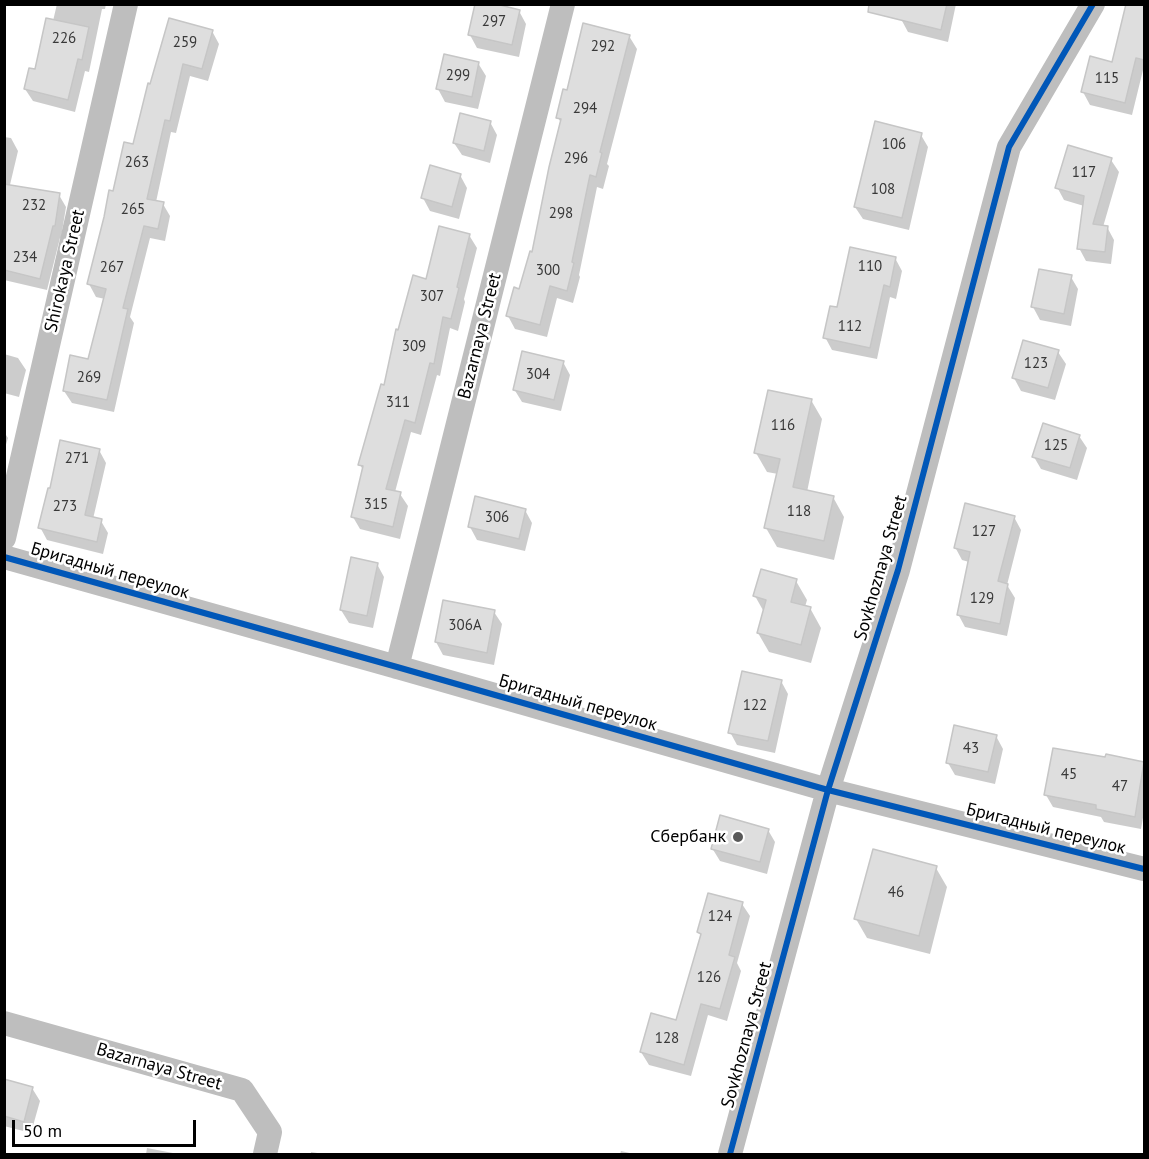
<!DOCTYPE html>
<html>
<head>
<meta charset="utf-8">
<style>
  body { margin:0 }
  #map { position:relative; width:1149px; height:1159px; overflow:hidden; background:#fff; font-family:"PT Sans",sans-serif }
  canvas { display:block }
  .frame { position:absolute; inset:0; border:6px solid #000; pointer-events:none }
  .scale { position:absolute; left:12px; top:1120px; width:184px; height:27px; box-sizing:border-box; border:3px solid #000; border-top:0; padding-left:8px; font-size:18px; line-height:21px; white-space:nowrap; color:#000; -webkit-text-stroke:4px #fff; paint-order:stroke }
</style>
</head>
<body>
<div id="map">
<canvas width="1149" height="1159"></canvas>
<div class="frame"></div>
<div class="scale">50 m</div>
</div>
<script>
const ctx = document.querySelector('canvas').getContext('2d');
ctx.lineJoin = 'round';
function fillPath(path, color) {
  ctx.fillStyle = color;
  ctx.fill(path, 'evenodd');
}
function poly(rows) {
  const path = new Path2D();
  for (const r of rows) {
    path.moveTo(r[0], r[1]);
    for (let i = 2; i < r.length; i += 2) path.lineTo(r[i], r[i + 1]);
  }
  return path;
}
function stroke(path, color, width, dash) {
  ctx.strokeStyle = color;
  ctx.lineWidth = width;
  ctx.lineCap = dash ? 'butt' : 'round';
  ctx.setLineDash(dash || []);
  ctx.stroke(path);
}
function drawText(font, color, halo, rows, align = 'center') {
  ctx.font = font + ' "PT Sans",sans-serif';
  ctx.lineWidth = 5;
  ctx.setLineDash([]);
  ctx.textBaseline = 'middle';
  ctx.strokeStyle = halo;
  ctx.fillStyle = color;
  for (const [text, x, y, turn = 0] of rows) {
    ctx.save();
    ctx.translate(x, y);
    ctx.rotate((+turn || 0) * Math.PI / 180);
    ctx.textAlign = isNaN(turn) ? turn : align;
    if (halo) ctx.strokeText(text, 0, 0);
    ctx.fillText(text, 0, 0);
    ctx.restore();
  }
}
fillPath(poly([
  [57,4,106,4,105,9,102,9,89,72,85,71,75,112,33,101,25,89,36,71,53,21],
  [905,4,956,4,948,42,908,32,901,19],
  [1133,4,1144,7,1144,70,1143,70,1132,115,1090,105,1083,92,1113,64],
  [519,11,526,24,519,57,477,48,470,35],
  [212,31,219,44,208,81,190,76,176,133,171,132,156,202,163,204,170,216,165,241,150,238,130,317,134,323,114,412,72,403,64,391,89,361,105,299,96,297,89,284,114,193,134,146,149,85],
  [629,36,637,49,607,164,609,166,603,189,597,187,579,275,580,277,573,303,557,298,547,337,515,329,508,316,520,290,533,254,562,124,558,118,568,92],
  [478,63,486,76,478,109,445,102,438,89],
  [490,122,497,135,490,163,462,155,454,143],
  [921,135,928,147,909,230,863,219,855,207],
  [4,137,11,138,18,151,9,189,4,188],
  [1111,160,1119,172,1103,227,1107,227,1114,240,1111,264,1086,261,1079,248,1084,206,1064,200,1057,187],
  [460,175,467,188,459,219,430,211,423,198],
  [59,195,66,207,61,238,60,238,47,290,4,280,4,236],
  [469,235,477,248,464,299,465,302,458,331,450,328,440,376,437,375,421,435,411,432,395,492,400,494,408,506,400,539,360,529,353,517,364,471,360,465,385,386,399,332,427,281],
  [895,258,902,271,896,299,890,297,877,359,832,350,825,337,838,309],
  [1071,277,1078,289,1071,326,1040,320,1033,307],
  [1058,352,1066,364,1055,400,1021,391,1014,378],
  [4,354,18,358,26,370,19,397,4,393],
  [563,362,570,375,561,411,522,402,514,389],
  [811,400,822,419,807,492,833,497,844,517,834,560,777,547,766,528,778,474,767,472,756,453],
  [4,432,8,438,4,451],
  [1079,436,1087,448,1077,480,1041,469,1034,457],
  [99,450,106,463,93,519,101,521,108,533,103,554,47,540,40,527,51,490],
  [525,510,532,523,525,551,477,540,470,527],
  [1014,517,1021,530,1007,585,1015,598,1007,636,965,627,958,614,969,562,962,560,955,547],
  [377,564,384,577,373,628,349,623,341,610],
  [796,581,807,600,805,607,810,608,821,628,811,663,769,652,758,633,764,612,755,596],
  [494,612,502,624,494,665,443,655,436,642],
  [781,681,788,694,775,753,737,745,730,732],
  [996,736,1003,749,995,784,955,775,948,763],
  [1107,756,1144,764,1144,812,1141,829,1104,822,1101,817,1053,807,1046,795,1106,759],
  [768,830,775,842,767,874,720,861,712,848],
  [936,868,947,887,930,954,867,938,856,919],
  [742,904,750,916,737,963,741,971,727,1021,708,1015,691,1076,649,1065,641,1052,678,1022,702,938,699,932],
  [4,1081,32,1088,40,1101,31,1133,4,1126],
  [147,1148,178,1154,146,1154],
  [621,1151,634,1154,620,1154],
  [311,1152,324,1154,311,1154]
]), '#0003');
const building = poly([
  [475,4,496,4,520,10,512,45,468,35,475,4],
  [869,4,947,4,941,30,868,12,869,4],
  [1126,4,1144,4,1144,60,1136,58,1125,103,1081,92,1090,56,1112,62,1126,4],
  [46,18,89,27,82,60,78,59,68,100,24,89,29,68,35,69,46,18],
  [169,18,213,30,202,69,183,64,170,121,165,120,147,199,164,202,158,229,144,226,123,308,128,309,107,400,63,391,70,355,88,359,106,289,87,284,104,217,109,190,113,191,124,142,133,144,148,83,150,84,169,18],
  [583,23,630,35,600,152,602,153,596,177,590,175,572,262,574,263,567,291,550,286,540,325,506,316,514,287,519,289,530,251,532,252,549,167,561,119,556,118,563,89,567,90,583,23],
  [444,54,479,62,472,97,436,89,444,54],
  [460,113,491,121,484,151,453,143,460,113],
  [875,121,922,133,902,218,854,207,875,121],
  [1068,145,1112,158,1093,224,1108,226,1105,252,1077,249,1084,196,1055,188,1068,145],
  [430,165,461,174,452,207,421,198,430,165],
  [4,184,60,193,55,226,53,226,40,279,4,270,4,184],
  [439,226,470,234,457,287,459,288,451,319,443,317,434,364,430,363,415,423,405,420,386,489,401,492,393,527,351,517,363,466,358,465,381,384,384,385,396,329,398,330,413,275,426,279,439,226],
  [850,247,896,257,890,287,884,285,870,348,823,338,830,306,837,307,850,247],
  [1039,269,1072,275,1064,314,1031,307,1039,269],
  [1023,340,1059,350,1048,388,1012,378,1023,340],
  [522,351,564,361,554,400,513,390,522,351],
  [768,390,812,399,793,487,834,496,824,541,764,528,780,459,754,453,768,390],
  [1043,423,1080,435,1070,468,1032,457,1043,423],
  [60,440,100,449,85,515,102,519,97,542,38,528,48,488,50,488,60,440],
  [475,496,526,509,519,539,468,527,475,496],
  [965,503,1015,516,998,581,1008,584,1000,624,957,615,970,552,954,548,965,503],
  [351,557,378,563,367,616,340,610,351,557],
  [761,569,797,579,791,602,811,607,801,645,757,633,766,600,753,596,761,569],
  [443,600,495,610,487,653,435,642,443,600],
  [742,671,782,680,768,741,728,733,742,671],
  [954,725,997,735,988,772,946,763,954,725],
  [1053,748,1105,757,1106,754,1144,762,1135,817,1096,809,1096,805,1044,795,1053,748],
  [720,815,769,829,760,862,711,849,720,815],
  [873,849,937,866,919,936,854,919,873,849],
  [708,893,743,902,729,955,735,957,720,1009,701,1004,684,1065,640,1052,651,1013,676,1020,701,934,697,932,708,893],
  [4,1079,33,1087,24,1122,4,1116,4,1079]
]);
fillPath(building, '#dedede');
stroke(building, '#c6c6c6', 1.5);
stroke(poly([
  [4,538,126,4],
  [4,557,397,667,828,790,1144,869],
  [397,667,563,4],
  [4,1023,242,1090,270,1132,265,1154],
  [730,1154,828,790,898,570,1009,147,1093,4]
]), '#bebebe', 24);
stroke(poly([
  [4,557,397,667,828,790,1144,869],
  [730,1154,828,790,898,570,1009,147,1093,4]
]), '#0057b8', 6);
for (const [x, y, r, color] of [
  [738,837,6,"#595959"]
]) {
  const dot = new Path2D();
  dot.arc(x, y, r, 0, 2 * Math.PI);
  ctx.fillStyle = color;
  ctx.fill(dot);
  stroke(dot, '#fff', 2);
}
drawText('15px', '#383838', null, [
  ["297",494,22],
  ["226",64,39],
  ["259",185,43],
  ["292",603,47],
  ["299",458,76],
  ["115",1107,79],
  ["294",585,109],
  ["106",894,145],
  ["296",576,159],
  ["263",137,163],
  ["117",1084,173],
  ["108",883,190],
  ["232",34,206],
  ["265",133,210],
  ["298",561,214],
  ["234",25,258],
  ["110",870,267],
  ["267",112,268],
  ["300",548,271],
  ["307",432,297],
  ["112",850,327],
  ["309",414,347],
  ["123",1036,364],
  ["304",538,375],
  ["269",89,378],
  ["311",398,403],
  ["116",783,426],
  ["125",1056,446],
  ["271",77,459],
  ["315",376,505],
  ["273",65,507],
  ["118",799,512],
  ["306",497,518],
  ["127",984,532],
  ["129",982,599],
  ["306А",465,626],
  ["122",755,706],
  ["43",971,749],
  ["45",1069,775],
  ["47",1120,787],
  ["46",896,893],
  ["124",720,917],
  ["126",709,978],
  ["128",667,1039]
]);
drawText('18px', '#000', '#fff', [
  ["Shirokaya Street",65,271,-77],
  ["Bazarnaya Street",480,336,-76],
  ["Sovkhoznaya Street",881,568,-74],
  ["Бригадный переулок",110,571,16],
  ["Бригадный переулок",578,703,16],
  ["Бригадный переулок",1046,829,14],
  ["Sovkhoznaya Street",747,1035,-75],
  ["Bazarnaya Street",159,1067,16]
]);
drawText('18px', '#000', '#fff', [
  ["Сбербанк",726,837]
], 'right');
</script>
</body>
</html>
